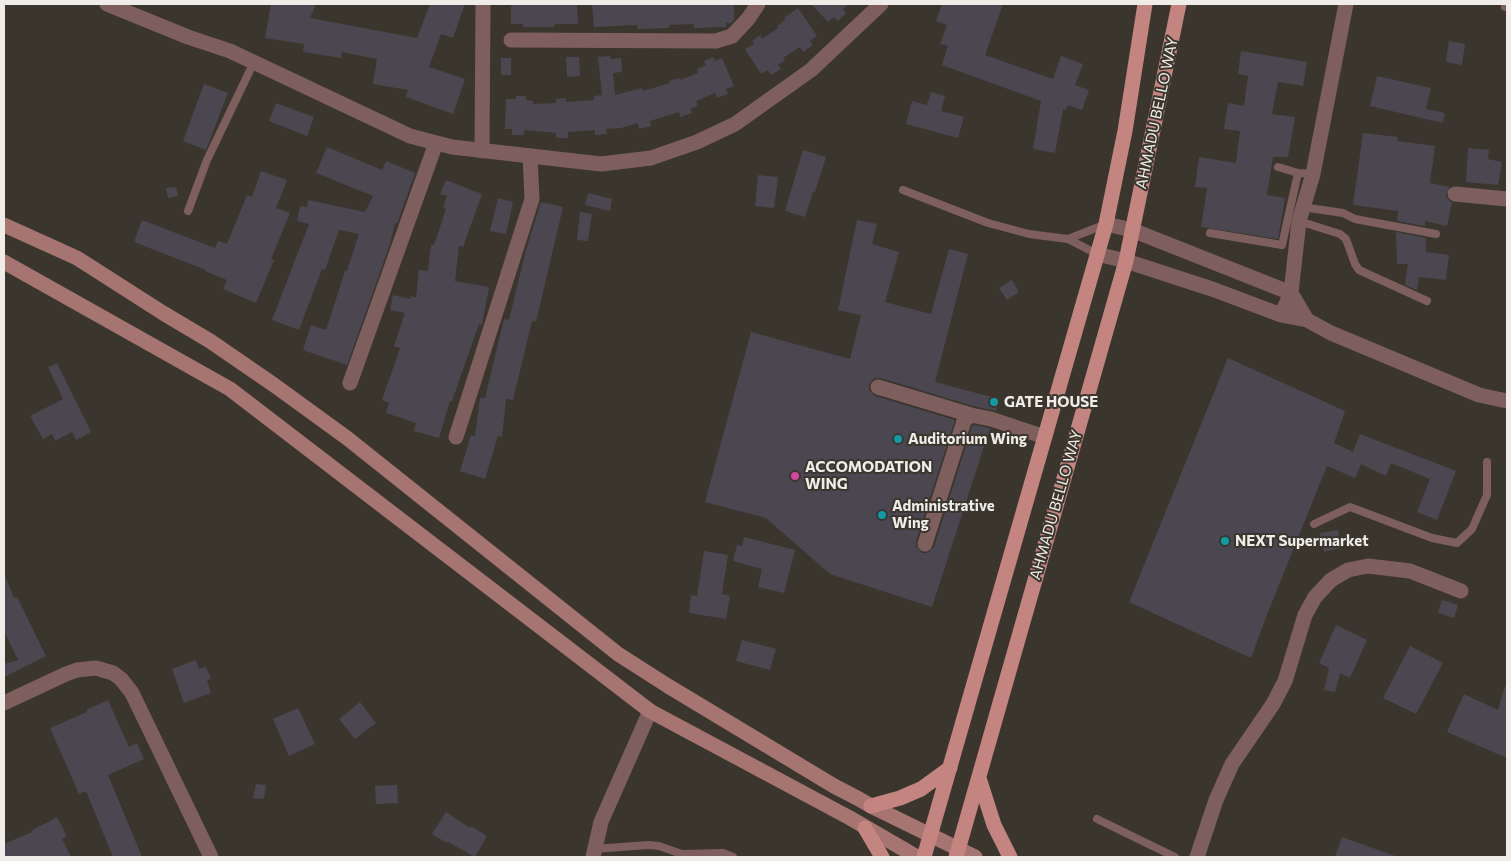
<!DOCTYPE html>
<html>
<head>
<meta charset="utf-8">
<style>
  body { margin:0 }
  #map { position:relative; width:1511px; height:861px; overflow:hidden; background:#3a362d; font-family:Commissioner,sans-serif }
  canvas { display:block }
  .frame { position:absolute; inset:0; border:5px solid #f0ede8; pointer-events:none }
</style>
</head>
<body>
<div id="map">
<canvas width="1511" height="861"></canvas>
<div class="frame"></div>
</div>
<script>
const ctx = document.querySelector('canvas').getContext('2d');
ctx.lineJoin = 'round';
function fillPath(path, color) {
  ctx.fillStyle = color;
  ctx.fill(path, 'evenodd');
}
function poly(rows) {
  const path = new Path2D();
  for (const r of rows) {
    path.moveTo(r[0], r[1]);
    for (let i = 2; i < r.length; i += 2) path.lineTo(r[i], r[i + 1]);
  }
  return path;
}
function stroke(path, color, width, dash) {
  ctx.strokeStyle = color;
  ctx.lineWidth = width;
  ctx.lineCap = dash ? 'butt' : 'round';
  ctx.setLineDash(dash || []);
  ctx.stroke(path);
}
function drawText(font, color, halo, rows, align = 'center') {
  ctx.font = font + ' Commissioner,sans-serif';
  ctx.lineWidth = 4;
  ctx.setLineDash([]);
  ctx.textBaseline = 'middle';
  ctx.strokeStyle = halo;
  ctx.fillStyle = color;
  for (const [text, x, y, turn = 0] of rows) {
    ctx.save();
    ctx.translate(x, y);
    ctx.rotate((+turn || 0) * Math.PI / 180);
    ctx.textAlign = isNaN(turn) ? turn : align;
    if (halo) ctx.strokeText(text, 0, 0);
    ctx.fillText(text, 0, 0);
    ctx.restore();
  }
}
fillPath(poly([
  [271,4,316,4,310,18,417,38,430,4,465,4,453,38,441,34,429,67,465,79,453,114,406,97,408,90,373,84,377,59,342,52,341,58,303,52,304,44,265,38],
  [513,4,577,4,578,24,554,24,554,27,523,27,523,24,511,24,511,6,513,6],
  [592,4,734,4,734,20,731,23,726,23,726,27,694,28,694,24,669,25,669,28,637,29,637,25,594,27],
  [811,4,848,4,843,9,846,13,838,21,834,17,828,22],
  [942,4,1003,4,985,55,1053,79,1061,56,1083,64,1075,85,1089,90,1082,110,1068,105,1066,110,1063,109,1055,153,1033,149,1041,101,942,65,948,46,940,44,947,25,936,21],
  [798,8,817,36,810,41,813,45,803,52,800,47,783,58,785,60,778,65,781,69,771,75,768,70,761,74,745,49,754,44,752,41,760,35,762,39,778,28,777,26,785,20,784,18],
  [1449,41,1465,44,1462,65,1446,62],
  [1241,51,1307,62,1303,86,1278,82,1272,114,1295,117,1288,157,1273,157,1267,195,1285,198,1278,239,1201,227,1207,188,1195,187,1199,157,1236,163,1240,131,1224,129,1228,103,1244,106,1248,76,1238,74],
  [610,56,610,59,621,58,622,72,613,73,615,95,642,88,643,91,670,83,669,81,679,78,680,80,698,73,697,69,706,65,704,61,714,57,715,61,722,58,734,86,726,89,728,94,717,98,715,93,696,101,698,106,690,109,692,113,680,117,679,112,650,121,651,126,639,129,638,123,621,128,606,129,607,134,595,135,595,130,568,132,568,138,556,138,556,133,524,130,524,135,512,135,512,129,505,129,506,99,516,99,516,96,526,96,526,100,533,101,533,104,556,103,556,99,566,98,566,102,594,100,594,96,602,95,598,57],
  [566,57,579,57,580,76,567,77],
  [501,58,511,58,511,75,501,75],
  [1377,76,1431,88,1426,109,1445,113,1443,123,1370,106],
  [204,84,228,93,206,150,183,141],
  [931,92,945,96,941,111,964,117,958,138,906,124,912,101,927,105],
  [276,103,314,117,307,136,269,121],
  [1363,133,1398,137,1397,141,1435,146,1430,183,1450,187,1446,194,1447,198,1452,203,1447,226,1425,221,1425,226,1397,221,1398,211,1353,205],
  [327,147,382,170,386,161,415,173,397,224,395,223,390,244,347,365,303,350,311,325,326,330,345,271,347,271,359,234,339,230,325,270,322,269,299,330,272,320,309,224,297,221,300,206,307,207,308,200,365,212,373,196,316,173],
  [1468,148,1489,150,1488,159,1502,162,1498,185,1466,182],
  [803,150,826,157,815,192,813,192,805,217,785,211],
  [261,171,287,180,276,208,290,213,271,259,274,260,256,303,223,289,227,280,205,271,206,270,134,242,142,220,215,248,218,241,227,244,247,195,252,197],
  [758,175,778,177,774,208,755,206],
  [446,180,482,194,463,247,459,246,455,281,489,287,482,325,479,324,452,401,450,401,439,438,414,431,416,423,386,413,389,403,382,400,400,348,394,346,405,313,390,310,393,295,410,299,411,296,416,297,419,270,428,271,431,245,434,245,446,209,443,208,447,196,440,194],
  [176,187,178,196,168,198,166,188],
  [588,193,612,199,610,211,585,205],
  [498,198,513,202,506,234,490,231],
  [541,202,563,207,536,322,532,321,513,400,506,399,502,437,498,436,485,479,460,471,471,435,475,436,480,398,485,398,504,319,509,320,526,250],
  [580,212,592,214,588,241,577,240],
  [857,220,877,224,872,244,899,252,885,302,931,314,949,249,968,254,935,382,999,399,996,411,973,406,881,378,875,378,869,384,869,390,875,396,955,420,916,541,916,546,922,553,927,553,934,547,972,426,974,425,990,428,932,607,830,574,766,518,705,502,751,332,850,359,861,315,838,310],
  [1396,232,1426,238,1426,252,1449,255,1446,280,1419,277,1417,290,1405,285,1408,264,1397,264],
  [1012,280,1019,292,1007,300,999,288],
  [1228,358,1345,411,1334,443,1353,452,1360,434,1456,471,1437,520,1417,512,1430,479,1391,463,1386,476,1361,464,1355,478,1327,466,1266,617,1251,658,1129,602],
  [57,363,91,432,76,440,72,432,55,441,52,434,43,439,30,416,63,399,48,367],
  [1338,530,1341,548,1324,552,1320,533],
  [744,537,795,550,784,593,758,587,762,569,733,561,737,545,742,546],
  [704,551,728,555,722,594,730,596,726,619,689,613,691,595,697,596],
  [4,574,14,598,17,597,46,656,4,677,4,664,18,660,4,631],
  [1442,600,1458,605,1454,618,1438,613],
  [1336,625,1367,640,1350,678,1340,673,1335,692,1324,690,1329,668,1319,663],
  [742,640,776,649,770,670,736,661],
  [1410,646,1443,663,1416,714,1383,698],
  [196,660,199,669,206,667,211,679,207,680,211,693,184,703,172,669],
  [1505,686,1507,686,1507,758,1447,732,1464,694,1498,710],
  [108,700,129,747,137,743,144,759,108,775,142,857,113,857,86,791,79,794,50,728,87,712,86,710],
  [360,702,376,723,355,739,339,719],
  [298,708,315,744,289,756,273,719],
  [256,784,266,785,264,799,253,798],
  [397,785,398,803,376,804,375,786],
  [446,812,470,828,471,826,487,836,475,857,448,842,447,843,432,834],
  [57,817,67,836,62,839,71,857,4,857,4,844,32,832,31,831],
  [1342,837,1395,856,1395,857,1335,857]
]), '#4a4751');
stroke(poly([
  [1505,7,1506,4],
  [1278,167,1298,173],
  [903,190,988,223,1029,234,1068,239,1097,254],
  [1302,207,1343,213,1355,219,1436,234],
  [188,211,207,160,254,62],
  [1299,221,1340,234,1346,239,1355,264,1359,270,1427,301],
  [1210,233,1282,245,1298,173,1313,174],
  [1068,239,1106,224],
  [1314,524,1350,507,1432,538,1457,543,1472,529,1487,495,1487,462],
  [1097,819,1175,857],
  [594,849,648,845,659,846,682,854,723,853,733,857]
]), '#7f5f5d', 8);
stroke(poly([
  [107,4,188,37,230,51,410,136,452,147,601,164,651,158,697,142,735,124,811,70,881,4],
  [511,40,716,41,732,36,748,19,758,4],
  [482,151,483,4],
  [1455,194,1507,199],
  [1106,224,1132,230,1291,293,1307,320],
  [1097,254,1126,261,1215,290,1281,315,1307,320,1331,333,1479,395,1507,401],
  [1281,315,1291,293,1299,221,1313,174,1346,4],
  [350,383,436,143],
  [878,387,971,415],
  [456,437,532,199,530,156],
  [925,544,964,421,971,415,991,419,1045,437],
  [4,703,66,674,77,670,96,668,113,673,121,679,132,693,211,857],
  [593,857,601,822,650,711],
  [1197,857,1216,800,1232,764,1273,704,1285,681,1305,615,1315,597,1331,580,1348,570,1368,566,1410,571,1461,591]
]), '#7f5f5d', 15);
stroke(poly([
  [4,225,77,258,163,313,210,341,274,385,347,438,618,654,668,686,834,786,859,799,871,806,975,857],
  [4,262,230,389,650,711,850,818,917,857]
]), '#a67471', 15);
stroke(poly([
  [979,778,994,825,1010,857],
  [871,806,900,798,921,789,950,768],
  [865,828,882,857],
  [924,857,1106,224,1125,131,1145,4],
  [956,857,1126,261,1179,4]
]), '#c48581', 15);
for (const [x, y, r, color] of [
  [994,402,5,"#0f9aa8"],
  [898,439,5,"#0f9aa8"],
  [795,476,5,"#d1479c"],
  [882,515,5,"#0f9aa8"],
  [1225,541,5,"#0f9aa8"]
]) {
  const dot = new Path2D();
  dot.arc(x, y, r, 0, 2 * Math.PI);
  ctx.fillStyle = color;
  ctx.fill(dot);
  stroke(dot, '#3a362d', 2);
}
drawText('15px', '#f0ede8', '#3a362d', [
  ["AHMADU BELLO WAY",1157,113,-78],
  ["AHMADU BELLO WAY",1056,505,-74]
]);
drawText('bold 15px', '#f0ede8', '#3a362d', [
  ["GATE HOUSE",1004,402],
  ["Auditorium Wing",908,439],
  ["ACCOMODATION",805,467],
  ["WING",805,484],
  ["Administrative",892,506],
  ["Wing",892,523],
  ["NEXT Supermarket",1235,541]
], 'left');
</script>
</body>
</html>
